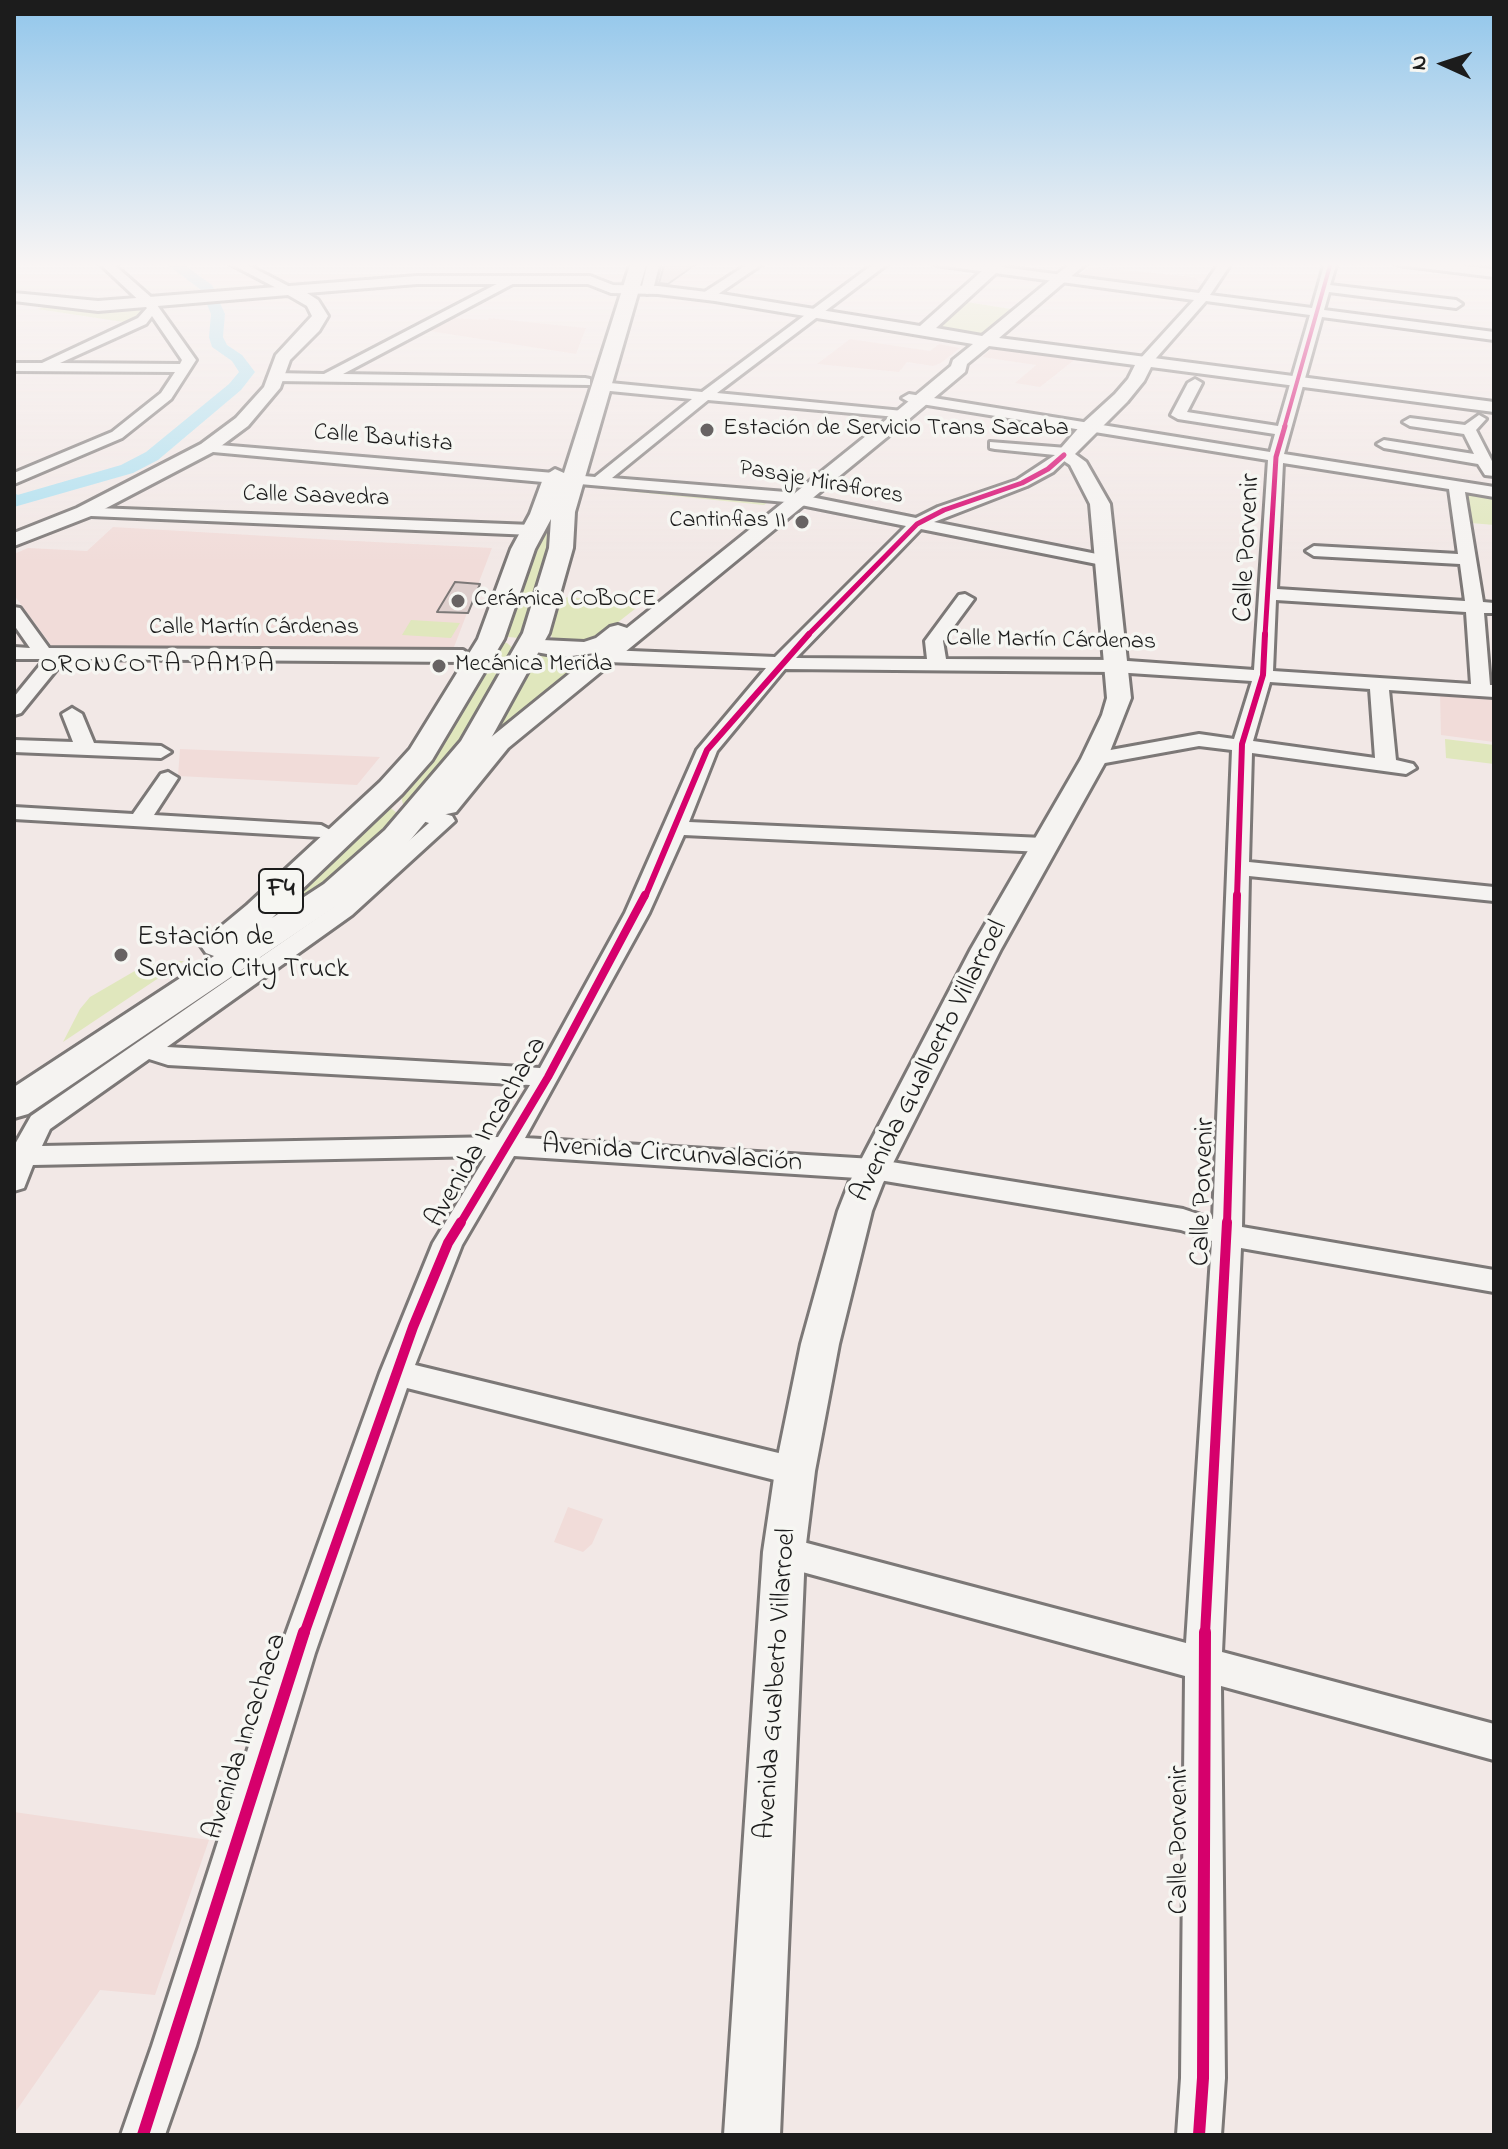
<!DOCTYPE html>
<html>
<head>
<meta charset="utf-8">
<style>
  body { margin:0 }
  #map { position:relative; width:1508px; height:2149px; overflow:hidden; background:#f2e8e6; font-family:"Indie Flower",sans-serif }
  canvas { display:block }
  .frame { position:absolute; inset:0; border:16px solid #1c1c1c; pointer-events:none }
  .north { position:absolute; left:1404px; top:24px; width:80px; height:80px; -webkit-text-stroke:6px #f6f6f2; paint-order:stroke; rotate:273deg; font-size:22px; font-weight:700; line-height:32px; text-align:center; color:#1c1c1c }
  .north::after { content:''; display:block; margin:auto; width:28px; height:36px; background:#1c1c1c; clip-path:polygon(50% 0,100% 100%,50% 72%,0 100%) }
</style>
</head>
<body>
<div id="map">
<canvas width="1508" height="2149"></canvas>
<div class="frame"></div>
<div class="north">N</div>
</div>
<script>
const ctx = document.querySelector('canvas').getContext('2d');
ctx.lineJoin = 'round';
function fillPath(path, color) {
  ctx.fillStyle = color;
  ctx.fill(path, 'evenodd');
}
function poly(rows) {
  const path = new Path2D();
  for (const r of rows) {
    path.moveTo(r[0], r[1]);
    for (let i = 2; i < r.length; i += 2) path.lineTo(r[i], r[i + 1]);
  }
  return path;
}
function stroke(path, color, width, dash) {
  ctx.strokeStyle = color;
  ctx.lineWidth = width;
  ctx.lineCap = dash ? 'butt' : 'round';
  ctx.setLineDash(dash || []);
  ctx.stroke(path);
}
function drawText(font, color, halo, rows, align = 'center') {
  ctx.font = font + ' "Indie Flower",sans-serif';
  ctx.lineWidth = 7;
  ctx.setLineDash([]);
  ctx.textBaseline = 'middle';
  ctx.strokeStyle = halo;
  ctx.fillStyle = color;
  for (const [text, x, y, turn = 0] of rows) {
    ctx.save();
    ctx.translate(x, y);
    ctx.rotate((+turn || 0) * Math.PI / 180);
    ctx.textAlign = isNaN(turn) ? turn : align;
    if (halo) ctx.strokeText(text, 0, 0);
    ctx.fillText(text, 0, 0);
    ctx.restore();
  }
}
fillPath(poly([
  [1089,267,1195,277,1199,283,1206,284,1198,294,1075,278],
  [454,318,488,320,489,318,586,328,576,354,429,331],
  [850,339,930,351,939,344,960,348,941,363,933,366,907,362,899,372,817,364],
  [993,347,1001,347,1078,357,1040,387,1015,383,1036,365,982,357],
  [113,527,336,540,492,548,454,647,443,650,54,649,14,595,14,554,28,548,87,551],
  [1440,693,1494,696,1494,742,1441,735],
  [180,749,380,757,357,785,178,776],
  [568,1507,603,1519,592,1544,583,1552,554,1542],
  [14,1812,209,1840,155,1995,100,1990,14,2114]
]), '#f1dcd9');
fillPath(poly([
  [961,301,1017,310,984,336,933,329],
  [52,305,88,310,143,306,142,314,130,323,37,309],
  [589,484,771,500,764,505,586,487],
  [1464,490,1494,495,1494,525,1471,523],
  [551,512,554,549,527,639,500,636,517,587],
  [568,597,640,605,594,641,583,645,554,642,550,633,560,600],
  [411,620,460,623,451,638,402,635],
  [497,642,507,643,515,650,496,691,415,807,403,804,400,793],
  [537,649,569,657,575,662,577,673,477,753],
  [1445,739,1494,745,1494,764,1446,758],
  [384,803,397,813,406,816,340,878,207,966],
  [166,961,184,961,63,1042,80,1009,90,997,145,965]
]), '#e0e7bd');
stroke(poly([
  [14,495,24,499]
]), '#afe0f0', 3);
fillPath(poly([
  [164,262,180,262,212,285,225,314,223,337,227,345,242,355,255,372,241,390,158,460,133,473,14,507,14,496,121,465,146,452,229,384,239,372,232,361,212,347,209,337,211,314,201,290,164,262]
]), '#afe0f0');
const building = poly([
  [665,262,699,262,668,284,659,283,665,262],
  [455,582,480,584,468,613,437,612,455,582]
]);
fillPath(building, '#decfcd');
stroke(building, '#7c7877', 2);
const minor = poly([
  [98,262,111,262,152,298,196,360,171,399,122,438,14,484,14,473,112,432,161,393,175,372,14,371,14,363,42,363,138,318,147,308,98,262],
  [152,316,182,360,180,364,60,363,146,324,152,316],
  [227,262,242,262,294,289,284,292,227,262],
  [648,262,660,262,653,290,647,294,641,290,648,262],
  [751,262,765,262,711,299,703,299,703,293,751,262],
  [876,262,890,262,717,393,903,411,910,415,908,418,708,400,612,478,786,492,916,518,938,507,1017,480,1055,455,995,449,990,448,990,442,1067,448,1074,452,1053,472,1027,486,934,522,1107,556,1115,561,1107,566,921,529,796,658,927,659,925,641,959,595,965,594,974,599,943,641,946,659,1114,660,1254,670,1268,460,909,402,902,398,909,394,1270,452,1275,434,1178,419,1171,415,1188,383,1195,379,1202,383,1187,412,1278,426,1310,315,1206,301,1150,365,1145,366,1138,362,1140,359,1194,300,936,265,930,262,964,262,1199,293,1220,262,1232,262,1210,295,1312,308,1325,262,1337,262,1330,285,1456,300,1462,304,1456,308,1329,292,1324,310,1494,332,1494,340,1322,317,1284,454,1494,487,1494,497,1465,492,1483,602,1494,603,1494,613,1484,613,1490,685,1494,685,1494,697,1389,690,1396,760,1413,764,1416,768,1406,774,1252,753,1249,862,1494,887,1494,901,1249,876,1242,1227,1494,1270,1494,1292,1241,1248,1222,1652,1494,1724,1494,1760,1221,1686,1225,2078,1221,2135,1177,2135,1181,2078,1185,1676,784,1567,772,1563,767,1552,772,1541,784,1537,1186,1643,1212,1241,1181,1230,873,1179,514,1156,462,1245,415,1365,795,1457,807,1461,812,1471,807,1481,795,1485,407,1388,315,1653,196,2046,165,2135,121,2135,152,2046,279,1653,380,1373,433,1243,486,1156,33,1165,24,1188,14,1191,14,1146,31,1116,336,905,429,823,410,817,407,812,418,806,452,816,455,821,352,915,167,1047,540,1068,625,913,697,750,766,668,607,662,598,656,607,650,775,657,906,526,786,502,568,483,568,477,573,475,595,477,692,399,600,390,593,386,600,382,702,392,876,262],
  [1283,463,1449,489,1458,554,1314,546,1306,551,1314,556,1460,564,1465,601,1277,589,1283,463],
  [1276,600,1466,612,1471,684,1273,671,1276,600],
  [785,669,1114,672,1252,681,1234,739,1199,734,1094,753,1084,759,1094,765,1199,746,1232,750,1213,1219,1183,1209,873,1159,525,1138,649,913,684,835,1043,852,1054,845,1043,838,689,822,717,751,785,669],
  [1270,682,1370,689,1375,758,1253,741,1270,682],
  [149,1059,168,1065,530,1085,498,1137,42,1146,50,1129,149,1059],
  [1392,262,1430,262,1494,269,1494,277,1398,265,1392,262],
  [512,276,522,279,343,374,585,378,590,379,590,385,275,381,268,377,275,373,324,374,512,276],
  [1479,415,1486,419,1476,430,1494,465,1494,476,1485,475,1478,464,1384,448,1377,444,1384,440,1474,454,1464,434,1410,426,1403,422,1410,418,1465,425,1479,415],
  [207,444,554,473,562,478,554,483,202,451,202,445,207,444],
  [97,508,532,525,540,530,532,535,91,516,91,510,97,508],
  [14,607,20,608,49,648,463,650,472,656,463,662,65,659,21,713,14,715,14,697,45,659,14,659,14,647,30,648,14,625,14,607],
  [72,708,82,714,94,743,161,746,171,752,161,758,14,752,14,740,73,742,62,714,72,708],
  [168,772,178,778,154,815,321,825,332,831,321,837,14,819,14,807,133,814,161,774,168,772]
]);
const major = poly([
  [992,262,1008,262,936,328,982,336,1072,262,1088,262,999,338,1494,402,1494,412,1151,367,1144,381,1127,402,1075,454,1086,462,1110,504,1131,698,1107,759,1001,949,883,1183,872,1211,839,1344,815,1471,805,1552,780,2135,724,2135,763,1552,775,1471,801,1344,838,1211,849,1183,971,949,1081,759,1102,715,1107,698,1090,504,1070,465,1055,455,1082,424,1115,394,1128,379,1135,365,989,346,967,364,965,372,909,419,508,748,456,812,418,820,409,818,405,812,409,806,438,800,490,738,595,653,564,657,530,651,522,649,519,644,522,639,584,642,596,638,610,627,618,625,627,628,897,411,951,366,953,360,973,344,715,301,658,294,611,293,588,284,417,284,307,293,318,300,328,316,319,331,290,360,280,388,248,426,213,452,91,516,14,546,14,533,77,508,201,444,236,418,264,387,276,355,312,316,307,306,288,295,98,311,14,301,14,293,98,301,417,276,590,276,613,285,658,286,715,293,920,326,992,262]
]);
const highway = poly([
  [631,262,647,262,575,512,573,548,549,633,484,751,407,844,348,898,28,1114,14,1118,14,1087,214,956,206,953,201,946,206,939,247,905,380,782,410,749,478,639,511,549,530,514,544,476,555,469,564,473,631,262],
  [551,519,549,548,523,633,461,741,385,830,324,884,272,918,402,794,432,760,504,639,535,549,551,519]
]);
stroke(minor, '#7c7877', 6);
stroke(major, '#7c7877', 6);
stroke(highway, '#7c7877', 6);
fillPath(minor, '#f5f3f1');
fillPath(major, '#f5f3f1');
fillPath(highway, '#f5f3f1');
stroke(poly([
  [1284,428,1331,262]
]), '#d6006c', 4);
stroke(poly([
  [807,636,917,524,944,510,1022,483,1048,469,1064,455],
  [1265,636,1276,457,1285,426]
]), '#d6006c', 5);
stroke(poly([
  [645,897,707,750,809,634],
  [1237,897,1242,744,1263,675,1265,634]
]), '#d6006c', 6);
stroke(poly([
  [460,1224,548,1077,645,895],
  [1227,1224,1237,895]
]), '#d6006c', 8);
stroke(poly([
  [304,1634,413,1327,448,1243,461,1222],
  [1205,1634,1227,1222]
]), '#d6006c', 10);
stroke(poly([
  [143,2135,304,1632],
  [1199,2135,1203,2078,1205,1632]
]), '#d6006c', 12);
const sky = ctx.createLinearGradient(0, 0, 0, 563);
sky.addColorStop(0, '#91c6eb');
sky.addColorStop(0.47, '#f9f5f4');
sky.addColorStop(1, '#f9f5f400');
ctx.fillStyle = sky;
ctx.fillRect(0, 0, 1508, 563);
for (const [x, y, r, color] of [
  [707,430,8,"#676363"],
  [802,522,8,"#676363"],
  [458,601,8,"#676363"],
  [439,666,8,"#676363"],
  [121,955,8,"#676363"]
]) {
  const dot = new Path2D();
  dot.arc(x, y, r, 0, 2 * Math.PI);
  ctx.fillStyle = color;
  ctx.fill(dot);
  stroke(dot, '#f6f6f2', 3);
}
drawText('24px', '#1c1c1c', '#f6f6f2', [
  ["Estación de Servicio Trans Sacaba",723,430],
  ["Cantinflas II",786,522,"right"],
  ["Cerámica COBOCE",474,601],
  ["Mecánica Merida",455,666]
], 'left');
drawText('24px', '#1c1c1c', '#f6f6f2', [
  ["Calle Bautista",383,440,5],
  ["Pasaje Miraflores",821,484,10],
  ["Calle Saavedra",316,498,2],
  ["Calle Martín Cárdenas",254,629],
  ["Calle Martín Cárdenas",1051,642,1]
]);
ctx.letterSpacing = '2px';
drawText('26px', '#1c1c1c', '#f6f6f2', [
  ["ORONCOTA PAMPA",158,667]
]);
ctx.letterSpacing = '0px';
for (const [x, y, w] of [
  [281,891,44]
]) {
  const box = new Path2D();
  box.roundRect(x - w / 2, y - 22, w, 44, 6);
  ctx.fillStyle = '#f6f6f2';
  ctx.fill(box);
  stroke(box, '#1c1c1c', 2);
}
drawText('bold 26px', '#1c1c1c', null, [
  ["F4",281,891]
]);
drawText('28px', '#1c1c1c', '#f6f6f2', [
  ["Calle Porvenir",1249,548,-87],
  ["Avenida Gualberto Villarroel",931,1062,-63],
  ["Avenida Incachaca",488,1133,-60],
  ["Avenida Circunvalación",672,1156,4],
  ["Calle Porvenir",1205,1192,-88],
  ["Avenida Gualberto Villarroel",778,1684,-86],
  ["Avenida Incachaca",247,1737,-72],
  ["Calle Porvenir",1181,1840,-90]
]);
drawText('28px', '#1c1c1c', '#f6f6f2', [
  ["Estación de",137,939],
  ["Servicio City Truck",137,971]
], 'left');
</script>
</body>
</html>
